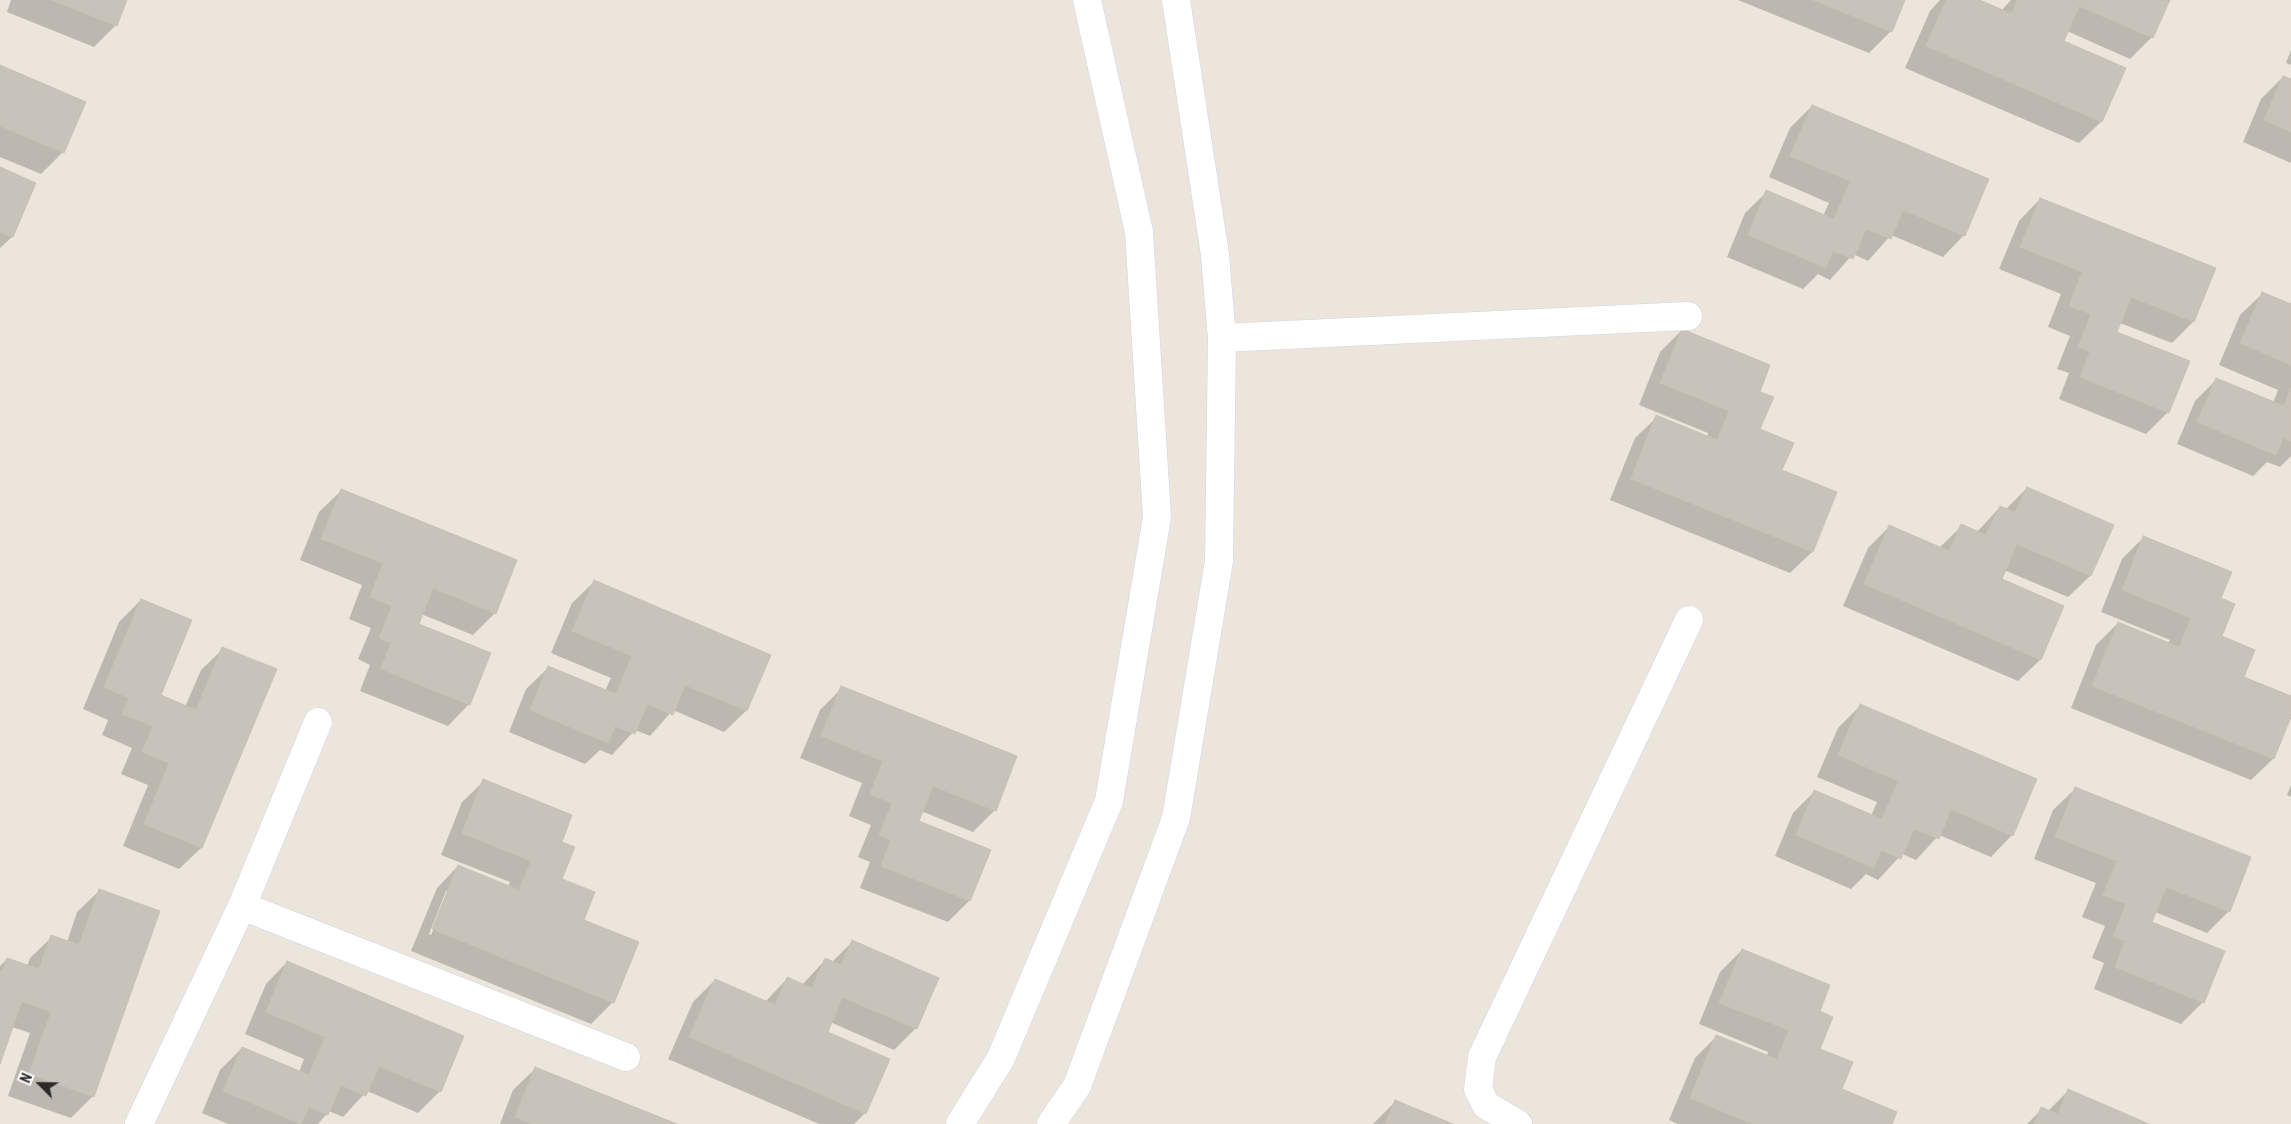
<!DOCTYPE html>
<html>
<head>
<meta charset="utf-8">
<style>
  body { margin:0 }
  #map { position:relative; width:2291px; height:1124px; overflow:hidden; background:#ece5db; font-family:"Roboto Condensed",sans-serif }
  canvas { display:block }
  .north { position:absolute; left:15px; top:1059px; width:50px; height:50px; -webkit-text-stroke:4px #fff; paint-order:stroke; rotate:293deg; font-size:14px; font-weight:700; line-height:20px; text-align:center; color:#2a2a2a }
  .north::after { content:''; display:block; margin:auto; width:18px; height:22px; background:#2a2a2a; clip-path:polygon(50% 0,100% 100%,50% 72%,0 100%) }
</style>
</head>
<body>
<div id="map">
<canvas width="2291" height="1124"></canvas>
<div class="north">N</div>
</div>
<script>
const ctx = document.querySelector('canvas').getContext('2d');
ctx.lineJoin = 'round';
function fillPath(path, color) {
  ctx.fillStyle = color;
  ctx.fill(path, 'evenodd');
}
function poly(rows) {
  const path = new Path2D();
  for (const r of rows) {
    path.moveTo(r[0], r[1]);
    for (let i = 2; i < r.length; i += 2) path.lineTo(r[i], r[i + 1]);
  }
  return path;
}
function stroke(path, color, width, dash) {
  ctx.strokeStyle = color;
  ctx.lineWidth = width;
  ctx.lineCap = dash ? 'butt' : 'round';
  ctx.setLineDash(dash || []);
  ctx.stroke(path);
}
fillPath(poly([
  [11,0,126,0,116,25,94,47,7,12],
  [1738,0,1904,0,1891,31,1869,53],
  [1940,0,1977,0,2001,11,2011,0,2168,0,2152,37,2130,59,2067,31,2062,41,2124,68,2101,122,2079,143,1905,68,1930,11],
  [2291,50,2291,65,2286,63],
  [0,66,84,103,62,153,41,174,0,157],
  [2283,77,2291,81,2291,163,2243,142,2261,99],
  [1812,106,1964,235,1943,257,1891,235,1868,261,1853,254,1830,280,1818,274,1803,289,1727,257,1745,213,1767,192,1823,216,1829,203,1769,177,1790,128],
  [0,169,35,184,12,237,0,248],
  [2040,199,2193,322,2172,343,2120,323,2116,333,2168,412,2146,434,2059,399,2069,373,2057,369,2070,336,2048,327,2061,294,1999,269,2019,221],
  [2262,294,2291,306,2291,456,2280,467,2267,462,2253,476,2177,444,2195,401,2217,379,2273,403,2278,390,2219,365,2240,315],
  [1682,330,1759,430,1781,471,1835,493,1812,552,1790,573,1610,500,1635,438,1657,417,1707,437,1708,433,1639,405,1660,352],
  [2027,488,2090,576,2068,597,2004,570,2000,580,2062,607,2040,660,2018,681,1843,606,1868,548,1889,527,1940,547,1962,526,1977,532,2000,507,2006,509],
  [341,491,495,613,473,635,421,614,417,624,469,704,448,726,360,691,370,665,358,659,371,628,349,619,362,585,300,560,319,512],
  [2144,537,2220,599,2220,637,2242,678,2291,697,2291,714,2273,759,2251,780,2071,708,2096,645,2118,623,2168,643,2170,640,2101,612,2122,559],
  [594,582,746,711,724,732,673,710,650,736,635,730,612,755,600,750,585,764,509,732,526,689,548,668,605,691,611,678,551,653,572,603],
  [141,600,160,696,185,707,201,670,223,649,201,848,179,869,123,846,148,785,121,774,132,748,102,735,108,720,83,709,119,622],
  [842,688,995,810,973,832,921,811,917,822,989,851,969,901,948,922,860,888,870,862,858,857,871,825,849,816,862,783,800,758,820,710],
  [1860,706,2012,835,1991,857,1939,835,1916,860,1902,854,1878,880,1866,874,1851,889,1775,856,1793,813,1815,791,1871,816,1877,802,1817,777,1838,728],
  [484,781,560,842,560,880,583,920,613,1002,591,1024,411,951,437,888,458,866,508,887,510,882,441,855,462,802],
  [446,891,449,891,431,935,429,934],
  [2291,785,2291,797,2287,795],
  [2075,789,2229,911,2207,933,2155,912,2151,923,2203,1002,2181,1024,2094,989,2104,963,2092,958,2105,926,2082,917,2096,883,2034,859,2053,810],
  [99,891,93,1096,71,1118,8,1096,30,1033,12,1027,0,1060,0,966,7,959,27,966,30,958,52,937,67,942,77,912],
  [852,942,916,1028,894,1050,830,1022,826,1032,865,1113,854,1124,819,1124,668,1059,693,1002,715,980,765,1002,787,979,802,985,825,960,832,962],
  [1742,950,1818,1012,1819,1050,1841,1090,1890,1124,1678,1124,1669,1120,1695,1058,1717,1036,1767,1056,1768,1052,1699,1024,1720,972],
  [287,962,462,1037,440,1091,418,1113,367,1091,343,1117,329,1111,318,1124,228,1124,202,1113,220,1070,242,1048,299,1072,304,1059,245,1034,266,984],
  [535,1069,674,1124,500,1124,513,1090],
  [2068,1091,2146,1124,2027,1124,2042,1109,2048,1111],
  [1396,1101,1450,1124,1373,1124]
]), '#0003');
const building = poly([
  [52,0,127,0,117,26,52,0],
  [1813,0,1905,0,1892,32,1813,0],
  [1946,0,1980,0,2012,14,2017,0,2170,0,2153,38,2079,6,2064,41,2126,68,2102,122,1926,46,1946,0],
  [0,65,86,102,64,153,0,126,0,65],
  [2283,76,2291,79,2291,132,2264,120,2283,76],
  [1812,105,1989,179,1965,236,1903,210,1891,239,1866,229,1853,259,1833,251,1826,268,1748,235,1766,190,1834,219,1850,181,1790,156,1812,105],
  [0,167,36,183,13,237,0,232,0,167],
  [2040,198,2216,268,2194,322,2131,297,2117,332,2190,361,2169,413,2080,377,2090,351,2078,347,2091,314,2069,306,2082,272,2020,247,2040,198],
  [2262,292,2291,304,2291,365,2240,343,2262,292],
  [1682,329,1770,365,1760,392,1774,397,1760,429,1794,443,1782,470,1837,492,1813,552,1631,479,1656,415,1717,440,1729,411,1660,383,1682,329],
  [2216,378,2284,406,2291,388,2291,441,2283,438,2276,455,2197,422,2216,378],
  [2027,487,2114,525,2091,576,2017,544,2002,579,2064,606,2041,660,1864,584,1889,525,1949,551,1961,524,1986,535,2000,506,2015,512,2027,487],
  [341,489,517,560,496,614,433,588,419,624,491,653,470,705,381,669,391,643,379,638,392,606,370,597,383,563,321,539,341,489],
  [2143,536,2232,572,2221,598,2235,604,2222,636,2255,650,2244,677,2291,696,2291,717,2274,759,2092,686,2118,622,2179,647,2191,618,2122,590,2143,536],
  [594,580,771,655,747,711,685,685,673,715,647,704,635,734,615,726,608,743,530,710,548,666,616,694,632,656,572,631,594,580],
  [141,599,192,620,161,695,196,710,222,647,277,669,202,848,144,824,169,763,142,752,153,726,122,714,129,698,104,687,141,599],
  [841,686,1017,756,996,811,933,786,919,821,991,850,970,901,881,866,891,840,879,835,892,803,870,794,883,761,821,736,841,686],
  [1860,704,2037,779,2013,836,1951,809,1939,839,1914,829,1901,859,1881,850,1874,868,1796,835,1814,790,1882,819,1898,781,1838,755,1860,704],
  [483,779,572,815,562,842,575,847,562,879,595,892,584,920,639,942,614,1003,432,929,458,865,519,890,531,861,462,833,483,779],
  [2075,787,2251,857,2230,912,2166,887,2152,922,2225,951,2204,1003,2115,967,2125,941,2113,936,2126,904,2103,895,2117,861,2055,837,2075,787],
  [99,889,160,911,94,1097,29,1074,51,1012,22,1001,0,1064,0,971,2,972,7,958,39,969,51,935,79,945,99,889],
  [852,940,939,978,917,1029,842,997,828,1032,890,1059,866,1114,689,1037,715,979,775,1005,787,977,812,988,825,958,841,965,852,940],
  [1742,949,1830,985,1820,1011,1833,1017,1820,1049,1853,1062,1842,1089,1897,1112,1892,1124,1753,1124,1690,1098,1716,1035,1777,1059,1789,1030,1719,1003,1742,949],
  [287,961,464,1036,441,1092,379,1066,366,1096,341,1085,328,1115,309,1107,301,1124,223,1091,242,1047,309,1075,325,1037,266,1012,287,961],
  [535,1067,677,1124,533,1124,515,1117,535,1067],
  [2068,1089,2149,1124,2034,1124,2041,1107,2058,1114,2068,1089],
  [1395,1100,1453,1124,1385,1124,1395,1100]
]);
fillPath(building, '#c7c3ba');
stroke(building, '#c8c1b4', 1);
const street = poly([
  [1222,338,1688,316],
  [242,906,626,1057],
  [139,1124,242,906,318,722],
  [960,1124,1001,1058,1109,801,1157,517,1139,232,1087,0],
  [1051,1124,1077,1086,1176,818,1219,561,1222,338,1215,255,1176,0],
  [1518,1124,1486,1105,1478,1089,1482,1057,1689,620]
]);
stroke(street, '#d0d4e3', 29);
stroke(street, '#fff', 28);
</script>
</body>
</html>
